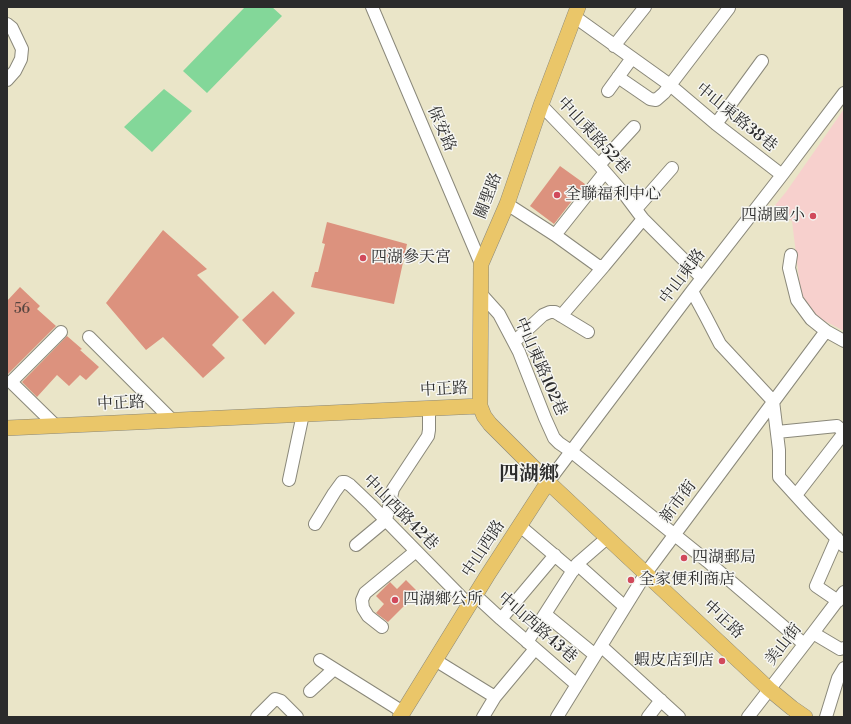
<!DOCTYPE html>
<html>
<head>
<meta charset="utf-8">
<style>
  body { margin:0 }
  #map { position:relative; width:851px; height:724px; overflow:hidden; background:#eae5c8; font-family:"Libre Bodoni",serif }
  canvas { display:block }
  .frame { position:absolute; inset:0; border:8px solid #2b2b2b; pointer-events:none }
</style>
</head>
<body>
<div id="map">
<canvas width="851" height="724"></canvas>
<div class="frame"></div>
</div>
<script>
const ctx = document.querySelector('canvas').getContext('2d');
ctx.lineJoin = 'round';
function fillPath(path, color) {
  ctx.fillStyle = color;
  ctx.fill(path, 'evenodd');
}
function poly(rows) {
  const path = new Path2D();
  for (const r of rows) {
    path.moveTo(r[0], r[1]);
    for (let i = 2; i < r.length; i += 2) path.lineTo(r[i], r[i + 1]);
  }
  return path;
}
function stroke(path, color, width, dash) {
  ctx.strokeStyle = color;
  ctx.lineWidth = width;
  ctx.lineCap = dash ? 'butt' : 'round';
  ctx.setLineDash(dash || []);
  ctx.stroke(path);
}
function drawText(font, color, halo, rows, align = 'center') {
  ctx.font = font + ' "Libre Bodoni","Noto Serif TC",serif';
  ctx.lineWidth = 3;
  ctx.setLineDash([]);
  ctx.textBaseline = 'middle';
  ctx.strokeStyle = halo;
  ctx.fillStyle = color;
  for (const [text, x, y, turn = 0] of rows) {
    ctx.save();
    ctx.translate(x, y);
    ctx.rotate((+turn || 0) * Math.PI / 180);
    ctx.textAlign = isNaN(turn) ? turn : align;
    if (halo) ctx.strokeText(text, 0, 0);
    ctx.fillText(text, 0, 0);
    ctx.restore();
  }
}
fillPath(poly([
  [844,109,844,331,819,318,802,303,792,221,771,210,786,192]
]), '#f7d0cd');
fillPath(poly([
  [245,7,272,7,282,16,207,93,183,71],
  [164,89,192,111,152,152,124,127]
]), '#83d799');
fillPath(poly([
  [560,166,585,184,554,224,530,206],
  [327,222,407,244,394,304,311,287,315,272,318,272,325,244,322,243],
  [163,230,207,269,197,275,239,317,212,345,225,358,203,378,163,337,146,350,106,303],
  [20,287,40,306,37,309,56,326,7,375,7,301],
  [273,291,295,313,265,345,242,320],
  [67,336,82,349,80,350,99,367,86,380,80,375,69,386,57,375,37,397,22,382],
  [406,580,418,592,388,622,376,613,384,604,376,596,390,582,397,589]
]), '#dc927e');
const minor = poly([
  [372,7,481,264],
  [575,17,670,85,716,124,782,175],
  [7,24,12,28,22,49,21,59,15,71,7,80],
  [614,46,645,7],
  [618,77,650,99,656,100,664,93,729,8],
  [608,91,632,58],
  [541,105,599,165,625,195,643,219,702,278],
  [716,124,762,61],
  [599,165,634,127],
  [507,204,555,235,598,266,604,266,643,219],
  [636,209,672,168],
  [555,235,605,172],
  [791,255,789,268,797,300,811,319,826,331],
  [692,291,706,317,720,344,773,401,779,450,779,477,809,510,844,546],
  [481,294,499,314,519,352,545,418,554,438,559,443,572,452,707,561,804,644],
  [561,316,604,266],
  [89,337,172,420],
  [514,342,543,315,550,312,555,312,588,332],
  [55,425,11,382,61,332],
  [777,432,837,426,844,432],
  [289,480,303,414],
  [548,482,692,291,782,175,844,93],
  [796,495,844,433],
  [315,524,334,493,342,482,345,482,350,485,371,505,469,605],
  [520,526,573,571],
  [837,538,816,586,838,601],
  [356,545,386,520,393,489,428,436,429,430,429,408],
  [577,564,607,538],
  [475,595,501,619,577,685],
  [545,614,595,655],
  [501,619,555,555],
  [382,627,368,616,363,608,362,600,365,593,416,551],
  [813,633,840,649,844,648],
  [527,642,577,564,625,607],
  [601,646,679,717],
  [320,660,403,712],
  [435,660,495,697],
  [310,691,334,669],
  [257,717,275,699,281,701,297,717],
  [483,717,495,697,535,649],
  [557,717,646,573,826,331,844,341],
  [648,717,661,700],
  [748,717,813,633,844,592],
  [826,717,838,678,844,668]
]);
const major = poly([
  [578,7,541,105,507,204,481,264,480,406,484,416,490,424,548,482,769,689,792,708,805,717],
  [7,428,480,406],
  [400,717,487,576,548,482]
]);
stroke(minor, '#8a887a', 14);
stroke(major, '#8a887a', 16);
stroke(minor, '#fff', 12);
stroke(major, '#eac669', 15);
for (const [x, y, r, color] of [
  [557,195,4,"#d1495b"],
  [813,216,4,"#d1495b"],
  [363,258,4,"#d1495b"],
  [684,558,4,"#d1495b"],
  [631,580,4,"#d1495b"],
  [395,600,4,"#d1495b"],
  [722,661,4,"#d1495b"]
]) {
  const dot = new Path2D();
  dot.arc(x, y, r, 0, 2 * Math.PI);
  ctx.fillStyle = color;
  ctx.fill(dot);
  stroke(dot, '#f6f6f2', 1.5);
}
drawText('14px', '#574540', null, [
  ["56",22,310]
]);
drawText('16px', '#2b2b2b', '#f6f6f2', [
  ["中山東路38巷",736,118,39],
  ["保安路",441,129,67],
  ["中山東路52巷",593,136,47],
  ["關聖路",489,196,-69],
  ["中山東路",683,277,-53],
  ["中山東路102巷",540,367,66],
  ["中正路",444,390,-3],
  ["中正路",121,404,-3],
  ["新市街",679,502,-53],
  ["中山西路42巷",400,513,45],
  ["中山西路",484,549,-57],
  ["中正路",723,620,43],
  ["中山西路43巷",537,628,41],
  ["美山街",784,645,-52]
]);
drawText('16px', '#2b2b2b', '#f6f6f2', [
  ["全聯福利中心",565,195],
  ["四湖國小",805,216,"right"],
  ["四湖參天宮",371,258],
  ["四湖郵局",692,558],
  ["全家便利商店",639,580],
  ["四湖鄉公所",403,600],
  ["蝦皮店到店",714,661,"right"]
], 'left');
drawText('bold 20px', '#2b2b2b', '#f6f6f2', [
  ["四湖鄉",529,475]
]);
</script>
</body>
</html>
